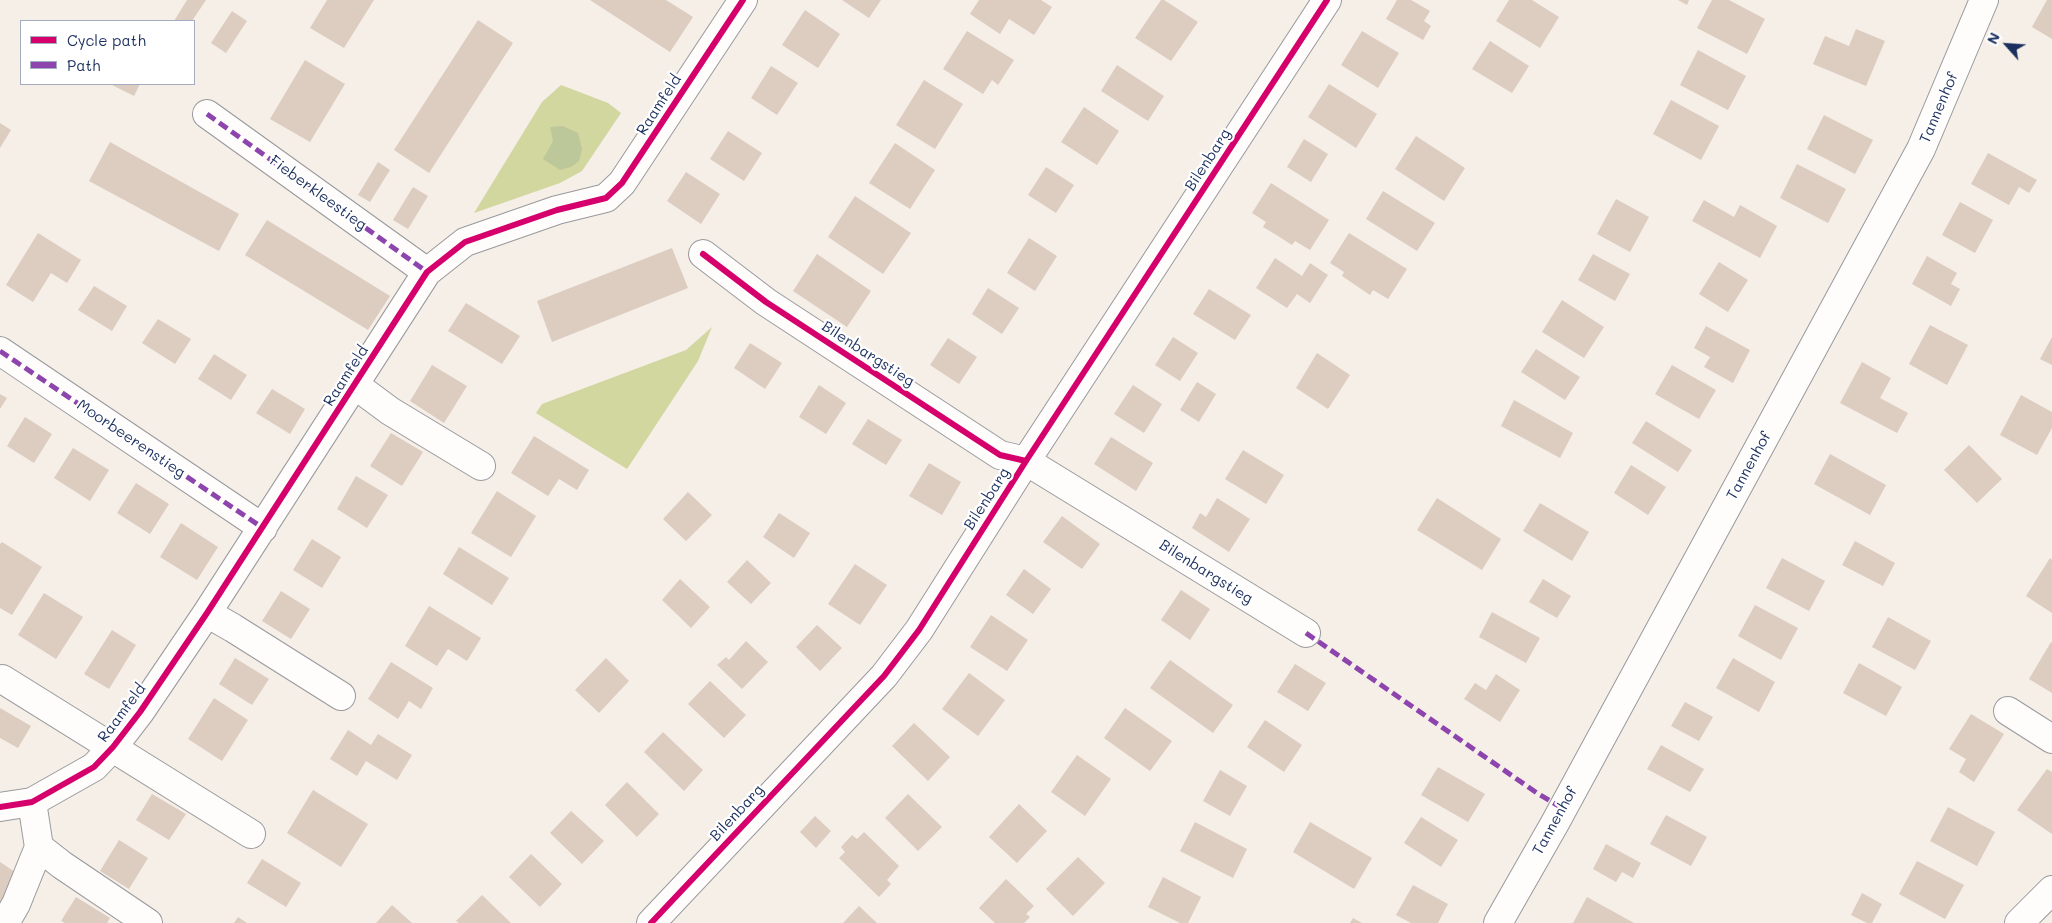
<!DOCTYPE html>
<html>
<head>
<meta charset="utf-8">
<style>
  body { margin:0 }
  #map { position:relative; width:2052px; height:923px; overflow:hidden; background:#f5efe8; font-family:Mali,sans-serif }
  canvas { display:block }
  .legend { position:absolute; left:20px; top:20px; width:175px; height:65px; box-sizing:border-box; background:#fff; border:1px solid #a4acbf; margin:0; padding:6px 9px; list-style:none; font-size:15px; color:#1b2f5e }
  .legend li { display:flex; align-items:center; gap:10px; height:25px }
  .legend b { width:25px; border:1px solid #a4acbf }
  .north { position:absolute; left:1982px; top:20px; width:50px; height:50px; -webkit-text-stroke:4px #fff; paint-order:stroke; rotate:296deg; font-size:14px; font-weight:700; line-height:20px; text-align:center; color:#1b2f5e }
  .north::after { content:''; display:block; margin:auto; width:18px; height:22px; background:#1b2f5e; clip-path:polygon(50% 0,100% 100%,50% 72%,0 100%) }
</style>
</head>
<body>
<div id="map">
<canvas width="2052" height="923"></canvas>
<ul class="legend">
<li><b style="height:6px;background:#d6006c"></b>Cycle path</li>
<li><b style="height:6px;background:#8e44ad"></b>Path</li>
</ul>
<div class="north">N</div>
</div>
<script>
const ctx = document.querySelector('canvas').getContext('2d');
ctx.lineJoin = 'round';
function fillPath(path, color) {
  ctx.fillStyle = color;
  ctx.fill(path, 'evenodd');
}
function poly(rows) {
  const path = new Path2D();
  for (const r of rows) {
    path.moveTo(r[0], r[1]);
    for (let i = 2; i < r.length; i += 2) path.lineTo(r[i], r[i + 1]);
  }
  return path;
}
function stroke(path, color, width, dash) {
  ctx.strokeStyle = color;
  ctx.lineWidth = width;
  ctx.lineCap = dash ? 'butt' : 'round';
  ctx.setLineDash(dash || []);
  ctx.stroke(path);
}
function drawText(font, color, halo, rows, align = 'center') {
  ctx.font = font + ' Mali,sans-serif';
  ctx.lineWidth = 4.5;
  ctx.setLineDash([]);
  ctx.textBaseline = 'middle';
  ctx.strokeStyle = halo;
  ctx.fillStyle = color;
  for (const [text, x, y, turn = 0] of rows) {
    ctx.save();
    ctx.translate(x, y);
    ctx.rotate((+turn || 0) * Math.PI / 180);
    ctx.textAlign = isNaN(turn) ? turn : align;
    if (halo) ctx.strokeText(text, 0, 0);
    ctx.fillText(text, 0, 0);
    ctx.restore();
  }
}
fillPath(poly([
  [561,85,608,103,621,113,582,171,560,183,474,213,542,102],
  [712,327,698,361,627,469,536,413,542,404,686,350]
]), '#d2d69f');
fillPath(poly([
  [563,126,578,133,582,149,579,161,571,167,560,170,543,159,553,141,550,127]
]), '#bdc89a');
fillPath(poly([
  [187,0,206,0,192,21,174,21],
  [327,0,374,0,344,48,310,28],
  [590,0,666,0,693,17,670,52],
  [842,0,881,0,869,18],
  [979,0,1041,0,1052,7,1034,35,1009,19,1000,34,970,14],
  [1161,0,1164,0,1198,22,1171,61,1135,38],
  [1397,0,1411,0,1430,11,1424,21,1431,26,1423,40,1386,19],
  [1509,0,1532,0,1559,17,1540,48,1496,21],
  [1678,0,1689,0,1687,5],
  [1712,0,1729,0,1765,19,1747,54,1697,28],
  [2047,0,2052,0,2052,39,2032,27],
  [805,10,840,34,818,68,782,45],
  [232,11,247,21,226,53,211,43],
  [478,20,513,43,429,173,394,150],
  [1856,29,1885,41,1866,86,1813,64,1825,36,1849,46],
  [967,31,1014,60,998,85,992,80,983,94,943,69],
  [1362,31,1399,53,1378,88,1341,65],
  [1490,41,1529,66,1512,93,1472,69],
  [1698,50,1746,76,1728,110,1680,85],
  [305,60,345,84,310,142,270,119],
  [1117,65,1164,96,1148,121,1101,91],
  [771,66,798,83,777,115,751,98],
  [924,80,963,104,935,149,896,125],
  [110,84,140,84,134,96],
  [1329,84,1377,114,1356,148,1308,117],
  [1671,100,1719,126,1701,160,1653,134],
  [1084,107,1119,131,1097,165,1061,142],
  [1824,115,1873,140,1855,174,1807,149],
  [0,123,11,130,0,148],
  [728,131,762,153,744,181,710,159],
  [1416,136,1465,168,1444,201,1395,169],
  [1304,139,1328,154,1311,182,1287,167],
  [110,142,239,214,219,251,89,181],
  [895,143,935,170,910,209,869,183],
  [1988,153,2037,180,2029,193,2019,187,2009,205,1971,184],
  [378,162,390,170,370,202,358,195],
  [1797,164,1846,189,1828,223,1780,198],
  [1046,167,1074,185,1056,213,1028,195],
  [686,172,720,194,701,224,667,201],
  [1271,183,1329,220,1310,250,1295,241,1292,245,1278,236,1263,227,1266,222,1252,213],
  [413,187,428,196,408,229,393,220],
  [1383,191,1435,223,1417,251,1366,219],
  [855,196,911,233,883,274,828,237],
  [1616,199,1649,217,1630,252,1597,234],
  [1704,200,1734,217,1740,205,1777,226,1760,258,1692,221],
  [1960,202,1993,220,1975,253,1942,235],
  [267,220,390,296,368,330,245,255],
  [38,233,81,260,67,283,51,273,33,302,6,285],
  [1349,233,1407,269,1388,299,1373,290,1370,295,1342,276,1344,272,1330,263],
  [1029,238,1057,256,1035,291,1007,273],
  [672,248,688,288,552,342,537,301],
  [817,254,871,291,847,327,793,291],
  [1593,254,1630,274,1615,301,1578,280],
  [1927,256,1957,273,1951,284,1960,289,1951,306,1912,284],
  [1275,258,1302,276,1310,263,1328,275,1310,303,1297,294,1287,308,1256,288],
  [1719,262,1748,280,1728,312,1699,294],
  [94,286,127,306,112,331,78,310],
  [988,288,1019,308,1002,334,972,314],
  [1209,289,1251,315,1235,340,1193,314],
  [1562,300,1604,327,1584,358,1542,332],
  [466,303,520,336,502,364,448,331],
  [158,319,191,339,175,364,142,343],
  [1930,325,1968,345,1947,385,1909,364],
  [1706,326,1750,350,1733,383,1704,367,1710,357,1694,348],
  [1173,337,1198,353,1180,381,1155,365],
  [2052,337,2052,365,2040,359],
  [948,338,977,357,959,384,930,365],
  [750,343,782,363,765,389,734,368],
  [1536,349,1580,377,1565,400,1521,372],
  [1317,353,1350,375,1328,409,1296,388],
  [214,354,247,375,231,400,198,379],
  [1862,362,1891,378,1880,398,1908,413,1897,433,1840,403],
  [432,365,467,386,444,423,410,401],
  [1672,365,1716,390,1699,419,1655,394],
  [1197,382,1216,394,1199,422,1180,410],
  [819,385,846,403,826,434,799,417],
  [1133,385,1162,404,1144,433,1114,414],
  [272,389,305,409,290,434,256,413],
  [0,394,7,398,0,409],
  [2021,395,2052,412,2052,428,2037,455,2000,435],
  [1514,400,1573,433,1560,458,1501,426],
  [25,417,52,434,34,463,7,446],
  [868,419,902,440,886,465,852,444],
  [1646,421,1692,450,1678,472,1632,443],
  [391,433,423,452,402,486,370,466],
  [534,436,589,470,577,490,559,479,548,496,511,473],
  [1111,437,1153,463,1136,491,1094,464],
  [1969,445,2002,479,1977,503,1944,470],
  [73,448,109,470,90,501,54,478],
  [1243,450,1284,475,1266,504,1225,479],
  [1830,454,1886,485,1870,515,1814,484],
  [929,463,961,482,942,515,909,496],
  [1631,465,1666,487,1648,515,1614,493],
  [356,476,388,495,367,528,337,509],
  [136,483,169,504,150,534,117,513],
  [497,491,536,516,511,557,471,533],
  [688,492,712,515,686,541,663,519],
  [1217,498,1250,519,1229,552,1192,528,1200,513,1206,517],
  [1437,498,1501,539,1482,570,1417,530],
  [1540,503,1589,532,1572,561,1523,531],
  [779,513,810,533,794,558,763,537],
  [1062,516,1100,544,1082,569,1043,542],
  [181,523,218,547,197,580,160,557],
  [312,539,341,557,322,588,293,570],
  [1855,541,1895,563,1883,586,1842,565],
  [2,542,42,567,12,615,0,608,0,544],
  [459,547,509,578,492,605,443,574],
  [1782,558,1825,581,1809,611,1766,588],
  [2050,558,2052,560,2052,613,2026,596],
  [747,560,771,583,751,604,727,582],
  [855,564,887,585,860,625,828,604],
  [1024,569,1051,589,1033,614,1006,595],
  [680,579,710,607,691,628,662,600],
  [1543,579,1571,596,1557,618,1529,602],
  [1181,590,1210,609,1190,640,1161,620],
  [281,591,310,609,291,639,262,621],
  [44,593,83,617,56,659,18,635],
  [1755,605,1798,628,1781,660,1738,636],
  [429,606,481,638,467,661,448,649,437,666,405,646],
  [1492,612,1540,638,1526,663,1479,637],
  [991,615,1028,640,1007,671,970,647],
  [1888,617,1931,641,1915,670,1872,647],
  [817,625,842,648,820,671,796,647],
  [112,630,136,645,109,689,84,674],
  [746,641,768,662,742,689,717,665,726,657,729,660],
  [2051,642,2052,643,2052,693,2029,679],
  [235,658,269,679,252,705,219,684],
  [606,658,629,681,599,713,575,690],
  [1733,658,1775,682,1759,712,1716,688],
  [1170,660,1233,705,1213,733,1150,688],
  [391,662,433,688,421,709,409,701,398,719,368,699],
  [1859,663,1902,687,1886,716,1843,693],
  [1295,664,1326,683,1308,711,1277,692],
  [969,673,1005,700,978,736,942,709],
  [1496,674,1520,690,1500,722,1464,699,1475,683,1486,690],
  [710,681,746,715,724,738,688,704],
  [214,698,248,720,222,761,188,739],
  [1685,702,1713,717,1699,741,1671,726],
  [0,708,31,726,18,748,0,738],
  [1125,708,1172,741,1150,771,1104,738],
  [1971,714,2004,734,1974,782,1959,772,1966,759,1949,749],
  [1265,720,1302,745,1284,772,1247,747],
  [914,723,950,757,928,781,892,746],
  [348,730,371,745,378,734,412,755,397,780,366,761,357,776,330,759],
  [663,732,703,770,684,791,644,752],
  [1661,745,1704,769,1690,792,1647,769],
  [1077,755,1111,779,1085,816,1051,792],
  [1438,767,1485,794,1468,822,1421,795],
  [2047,769,2052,772,2052,834,2017,810],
  [1220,770,1247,786,1230,816,1203,801],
  [627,782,659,814,637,837,605,805],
  [313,790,368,824,341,867,287,833],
  [152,794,186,814,169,840,136,820],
  [908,794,942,827,918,851,885,818],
  [1019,804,1047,831,1017,863,989,837],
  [1948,807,1995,832,1977,866,1930,841],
  [571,811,604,841,582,864,550,833],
  [1666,815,1707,837,1691,866,1650,844],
  [815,816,831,831,816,848,800,832],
  [1421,817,1458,840,1441,867,1404,843],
  [1195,822,1247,849,1233,878,1180,851],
  [1310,822,1372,858,1354,889,1293,852],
  [864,832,899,866,887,880,891,884,879,897,839,858,845,852,841,847,852,835,857,839],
  [119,840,148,858,129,889,100,871],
  [1606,844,1641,863,1633,878,1622,872,1616,882,1593,869],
  [531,854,562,884,540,907,509,877],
  [1078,857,1105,883,1073,916,1046,889],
  [262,859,301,883,286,907,247,883],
  [1917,861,1964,885,1945,919,1899,894],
  [0,862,18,874,0,902],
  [1163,877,1201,897,1188,923,1180,923,1148,907],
  [1006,879,1034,906,1026,914,1030,917,1024,923,995,923,979,908],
  [1413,885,1448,904,1438,923,1411,923,1396,915],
  [1862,893,1882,904,1872,923,1867,923,1851,915],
  [482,895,511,923,459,923,456,921],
  [76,897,110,918,107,923,65,923,61,921],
  [1587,897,1634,923,1573,923],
  [392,905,412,923,376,923],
  [859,906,877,923,843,923],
  [238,917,247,923,234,923],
  [1353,918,1362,923,1350,923]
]), '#ddccc0');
const minor = poly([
  [207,114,427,272],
  [703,254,766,302,1000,455,1026,461,1306,633],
  [0,351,263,528],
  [355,385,390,411,481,466],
  [207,613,233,628,341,696],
  [2,679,251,834],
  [2008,711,2052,739],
  [0,807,32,802,94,767,113,747,140,712,207,613,427,272,465,242,557,210,606,198,622,183,743,0],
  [39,847,62,865,148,923],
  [5,923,16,904,39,847,32,802],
  [651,923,884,676,919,630,1026,461,1327,0],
  [1498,923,1555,823,1921,149,1984,0],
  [2019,923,2052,890]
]);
stroke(minor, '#99999d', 30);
stroke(minor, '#fefdfc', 28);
stroke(poly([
  [207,114,427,272],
  [0,351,263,528],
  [1306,633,1537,793,1562,808]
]), '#8e44ad', 5, [10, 5]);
stroke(poly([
  [703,254,766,302,1000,455,1026,461],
  [0,807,32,802,94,767,113,747,140,712,207,613,427,272,465,242,557,210,606,198,622,183,743,0],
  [651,923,884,676,919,630,1026,461,1327,0]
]), '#d6006c', 6);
drawText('15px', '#1b2f5e', '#fff', [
  ["Raamfeld",659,105,-57],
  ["Tannenhof",1939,108,-67],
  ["Bilenbarg",1208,160,-57],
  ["Fieberkleestieg",318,193,36],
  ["Bilenbargstieg",868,354,33],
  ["Raamfeld",346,376,-57],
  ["Moorbeerenstieg",131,439,34],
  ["Tannenhof",1749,466,-61],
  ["Bilenbarg",987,499,-57],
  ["Bilenbargstieg",1206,572,32],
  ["Raamfeld",122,713,-53],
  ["Bilenbarg",737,813,-47],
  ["Tannenhof",1555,821,-61]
]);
</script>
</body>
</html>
